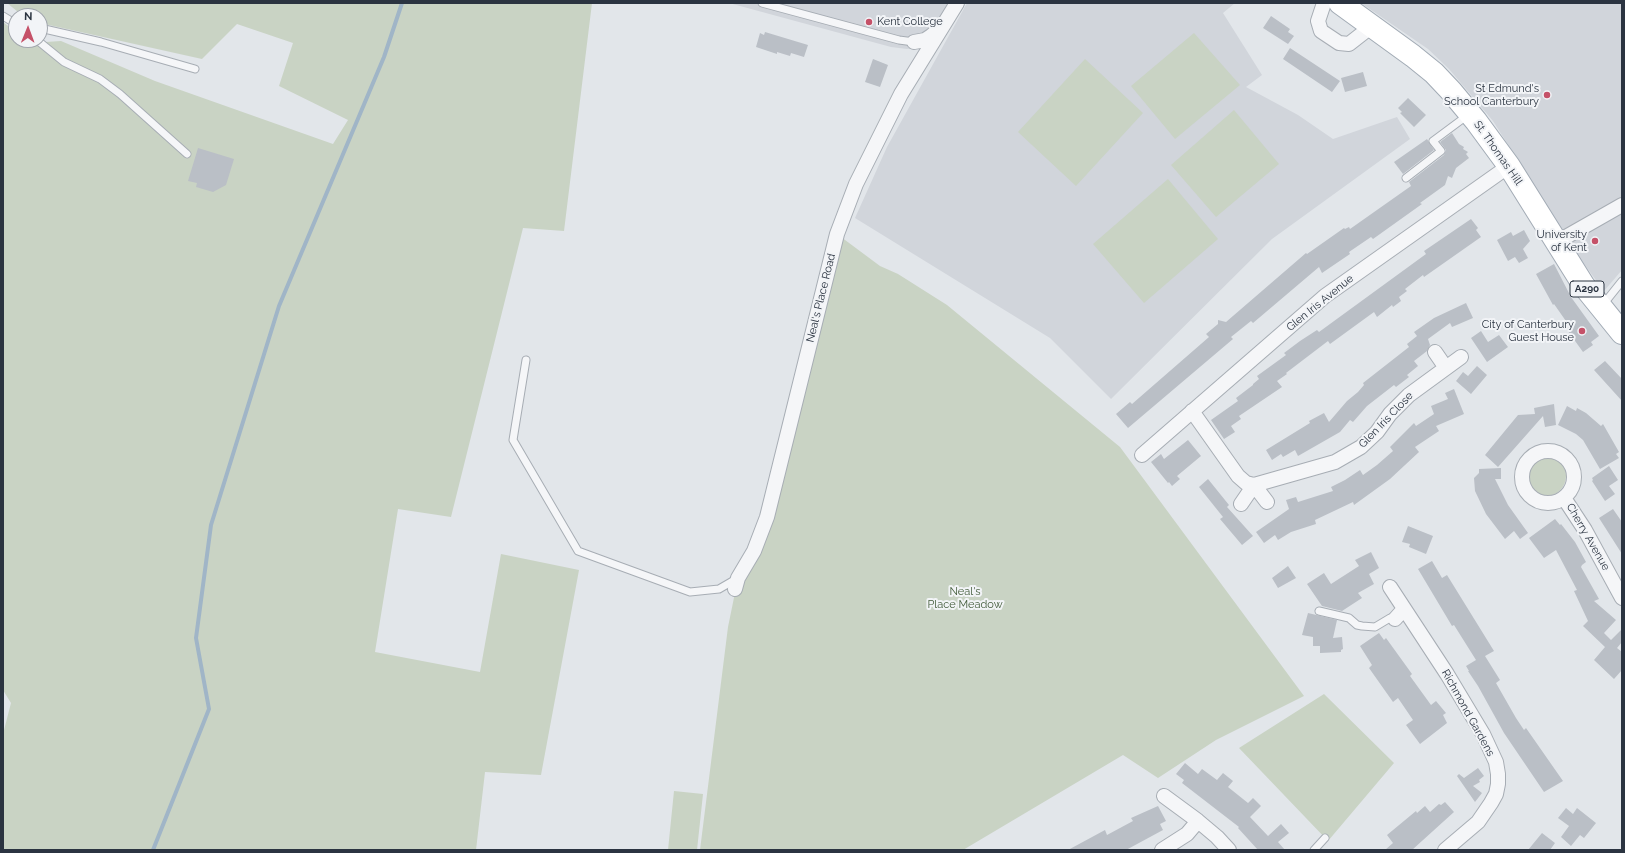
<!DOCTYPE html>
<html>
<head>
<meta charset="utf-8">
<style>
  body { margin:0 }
  #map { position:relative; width:1625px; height:853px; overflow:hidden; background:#e2e6ea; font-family:Raleway,sans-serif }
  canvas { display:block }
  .frame { position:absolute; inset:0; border:4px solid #2b3441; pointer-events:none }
  .north { position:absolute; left:8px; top:8px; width:40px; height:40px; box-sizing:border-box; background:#f2f4f7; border:1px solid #a2a7ae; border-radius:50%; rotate:1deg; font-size:11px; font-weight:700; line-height:16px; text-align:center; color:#2b3441 }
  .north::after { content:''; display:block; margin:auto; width:14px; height:18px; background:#c55168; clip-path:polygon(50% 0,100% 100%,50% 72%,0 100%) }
</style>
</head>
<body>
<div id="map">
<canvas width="1625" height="853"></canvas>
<div class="frame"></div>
<div class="north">N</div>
</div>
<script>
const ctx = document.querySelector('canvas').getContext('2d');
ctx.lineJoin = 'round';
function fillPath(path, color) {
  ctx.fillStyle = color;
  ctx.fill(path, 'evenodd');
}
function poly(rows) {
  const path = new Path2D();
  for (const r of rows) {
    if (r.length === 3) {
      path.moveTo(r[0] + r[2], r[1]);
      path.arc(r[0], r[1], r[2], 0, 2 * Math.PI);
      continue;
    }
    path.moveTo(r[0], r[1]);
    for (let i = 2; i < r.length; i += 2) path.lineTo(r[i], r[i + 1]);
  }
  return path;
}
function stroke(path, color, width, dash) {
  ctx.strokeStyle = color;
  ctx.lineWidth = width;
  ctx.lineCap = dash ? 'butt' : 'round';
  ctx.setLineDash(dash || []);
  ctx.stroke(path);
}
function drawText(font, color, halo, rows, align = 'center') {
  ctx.font = font + ' Raleway,sans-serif';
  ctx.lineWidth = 4;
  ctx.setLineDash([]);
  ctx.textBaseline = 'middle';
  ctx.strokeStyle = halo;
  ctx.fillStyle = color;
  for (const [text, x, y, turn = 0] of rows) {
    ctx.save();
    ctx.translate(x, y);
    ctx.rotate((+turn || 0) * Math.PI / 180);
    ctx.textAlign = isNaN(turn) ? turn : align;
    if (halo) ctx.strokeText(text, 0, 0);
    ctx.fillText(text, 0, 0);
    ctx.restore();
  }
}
fillPath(poly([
  [729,3,954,3,917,48,907,49,891,47],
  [967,3,1235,3,1223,13,1262,75,1246,87,1298,115,1333,139,1397,117,1410,139,1272,239,1111,399,1050,338,855,218,887,147],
  [1361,3,1622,3,1622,270,1604,291,1581,260,1493,121,1449,69,1428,49]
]), '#d1d5db');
fillPath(poly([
  [7,3,592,3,564,231,523,228,451,517,398,509,375,652,480,672,501,554,579,570,541,775,485,772,476,850,3,850,3,734,11,703,3,690,3,22,16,32,16,40,26,40,31,43,61,41,155,81,333,144,348,120,279,86,293,43,237,24,202,59,40,23,40,16,23,16],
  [1194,33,1240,85,1175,139,1131,86],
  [1085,59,1143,113,1076,186,1018,132],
  [1234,110,1279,164,1216,217,1171,165],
  [1168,179,1218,239,1144,303,1093,244],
  [837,234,880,266,898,274,947,305,1120,447,1304,696,1216,740,1158,778,1123,755,963,850,700,850,728,627,738,578,754,551],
  [1546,476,20],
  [1324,694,1394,763,1328,841,1239,748],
  [674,791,703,794,697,850,668,850]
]), '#c9d3c4');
stroke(poly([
  [153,850,209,709,196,638,211,525,279,306,384,57,402,3]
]), '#a0b5c7', 4);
fillPath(poly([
  [1271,16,1290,29,1288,32,1294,36,1288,44,1263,28],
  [765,32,808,45,804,57,791,53,790,56,777,52,777,54,756,47,760,33,764,35],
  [1290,48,1340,81,1332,92,1283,59],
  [873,59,888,65,880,87,865,82],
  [1363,72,1367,86,1345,92,1341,78],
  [1408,98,1426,115,1414,127,1400,113,1402,112,1398,108],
  [1452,133,1459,144,1464,147,1463,149,1468,152,1466,154,1469,158,1456,168,1452,178,1448,176,1445,185,1420,203,1422,204,1373,239,1371,237,1349,252,1350,254,1322,273,1319,267,1253,323,1251,321,1231,337,1233,339,1128,428,1116,414,1130,402,1132,404,1209,337,1206,334,1218,324,1218,320,1226,322,1306,253,1307,254,1344,228,1345,229,1349,227,1350,229,1411,186,1409,182,1444,155,1446,150,1440,142],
  [1427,139,1434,150,1403,174,1394,162],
  [198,148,234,159,226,185,213,192,196,187,197,183,188,181],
  [1471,219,1478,228,1476,230,1481,237,1424,277,1423,275,1405,289,1407,291,1399,297,1401,301,1393,307,1392,305,1377,317,1374,312,1330,344,1328,341,1286,373,1287,374,1277,381,1282,387,1239,416,1241,419,1231,426,1235,432,1224,439,1211,420,1238,401,1236,398,1253,385,1253,384,1259,379,1257,376,1286,355,1284,353,1300,341,1317,330,1319,332,1426,254,1424,251],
  [1524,230,1530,241,1523,249,1528,258,1519,263,1515,257,1508,261,1497,240,1511,232,1513,236],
  [1554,264,1571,297,1599,336,1591,342,1593,345,1583,352,1565,327,1568,324,1554,304,1553,305,1536,274],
  [1466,303,1473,318,1452,327,1450,323,1428,339,1430,345,1427,351,1414,361,1418,366,1407,375,1409,377,1396,387,1394,385,1367,406,1353,422,1350,420,1340,432,1298,456,1295,450,1283,457,1281,454,1272,460,1266,450,1310,423,1309,421,1324,413,1329,422,1347,401,1358,392,1364,385,1363,383,1409,347,1407,344,1417,336,1414,332,1434,318],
  [1481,331,1488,342,1499,335,1508,347,1487,362,1471,338],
  [1605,361,1622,379,1622,401,1594,370],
  [1477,366,1487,375,1471,394,1456,381,1463,372,1468,376],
  [1454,389,1464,414,1436,426,1439,431,1415,447,1419,452,1390,479,1354,505,1353,502,1315,520,1316,524,1291,532,1278,540,1275,535,1264,543,1256,532,1289,509,1286,500,1296,497,1298,502,1333,491,1331,487,1345,480,1360,470,1363,475,1377,465,1393,451,1390,447,1414,423,1416,426,1434,414,1431,406,1448,399,1445,393],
  [1554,404,1556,425,1545,427,1543,416,1498,467,1485,455,1518,415,1535,414,1534,408],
  [1567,406,1576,411,1577,408,1586,413,1601,426,1603,424,1619,452,1616,454,1619,458,1600,469,1583,440,1576,434,1558,425],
  [1188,440,1201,456,1177,476,1180,479,1172,486,1169,482,1168,483,1151,462,1161,454,1164,459],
  [1609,466,1618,480,1609,486,1615,494,1605,501,1592,481,1593,480,1592,478],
  [1501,468,1501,479,1495,479,1508,505,1528,533,1520,539,1514,531,1505,539,1486,514,1475,491,1474,478,1479,473,1479,469],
  [1208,479,1229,505,1227,507,1253,536,1242,545,1220,519,1223,517,1199,487],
  [1613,509,1622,522,1622,554,1599,518],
  [1555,519,1560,525,1561,524,1575,542,1586,562,1582,565,1581,567,1599,599,1594,601,1616,620,1604,633,1611,640,1622,629,1622,642,1617,648,1622,652,1622,670,1614,679,1594,660,1605,647,1583,626,1588,621,1574,591,1577,590,1556,550,1544,558,1529,538],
  [1408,526,1433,536,1426,554,1409,547,1410,544,1402,542],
  [1371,552,1379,568,1369,574,1374,584,1358,593,1362,598,1342,611,1322,606,1307,584,1324,573,1331,584,1359,566,1355,560],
  [1432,561,1442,578,1447,575,1494,651,1485,656,1500,680,1496,683,1516,718,1524,730,1526,728,1563,781,1544,792,1504,733,1478,686,1468,671,1469,671,1466,666,1476,660,1454,625,1452,626,1418,569],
  [1288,566,1296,578,1278,588,1272,578],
  [1308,613,1337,620,1333,638,1342,637,1343,649,1341,650,1341,652,1320,653,1320,646,1313,646,1313,637,1302,635],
  [1379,633,1384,640,1386,638,1412,674,1410,676,1431,705,1436,701,1446,713,1443,715,1447,723,1420,744,1406,725,1413,720,1398,698,1393,702,1369,668,1372,665,1360,646],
  [1185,763,1198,774,1202,769,1217,780,1223,773,1233,781,1228,787,1248,803,1253,798,1261,806,1250,817,1268,836,1281,824,1289,833,1278,842,1285,850,1258,850,1238,828,1239,827,1182,783,1184,780,1176,774],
  [1478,768,1484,776,1479,780,1480,782,1473,786,1482,793,1475,802,1457,776,1459,774,1464,778],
  [1445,802,1454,812,1412,850,1385,850,1393,843,1387,835,1416,811,1417,813,1425,806,1430,812,1439,804,1441,805],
  [1158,806,1166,821,1160,824,1163,830,1126,850,1068,850,1105,830,1107,835,1133,821,1131,818],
  [1566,808,1573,814,1577,808,1596,823,1584,838,1580,835,1571,846,1561,837,1569,826,1558,818],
  [1542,833,1555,843,1550,850,1528,850]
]), '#babfc6');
const service = poly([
  [762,3,899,40,914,42],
  [3,16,16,24],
  [40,28,101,42,195,69],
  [37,40,64,62,100,79,120,94,187,154],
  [1406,178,1441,151,1433,141,1468,115],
  [1602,306,1622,281],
  [526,360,513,440,578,551,690,592,719,589,738,578],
  [1319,611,1349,618,1357,625,1362,626,1375,627,1390,618,1395,619],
  [1314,850,1325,838]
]);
const minor = poly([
  [1324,3,1318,21,1321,31,1339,43,1349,44,1372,26],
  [914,42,925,40,931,36,938,30],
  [1557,242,1622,205],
  [1435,352,1446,368],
  [1192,411,1238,476,1246,483,1254,485,1335,462,1361,447,1377,432,1390,414,1409,395,1461,357],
  [1548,477,26],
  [1142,455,1325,296,1509,166],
  [1564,498,1585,530,1622,598],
  [1241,504,1254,485,1267,502],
  [1390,587,1447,674,1483,734,1496,762,1498,774,1498,784,1496,794,1491,803,1478,822,1445,850],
  [735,589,738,578,754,551,767,517,837,234,856,184,901,94,957,3],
  [1395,619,1404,609],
  [1164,796,1198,821,1217,837,1229,850],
  [1162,850,1187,834,1198,821]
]);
const primary = poly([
  [1340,3,1413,56,1434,73,1451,91,1476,121,1509,166,1584,286,1622,333]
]);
stroke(service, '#a7adb4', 9);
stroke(minor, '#a7adb4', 16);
stroke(primary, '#a2abb5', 24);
stroke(service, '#f5f6f8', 7);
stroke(minor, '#f5f6f8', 14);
stroke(primary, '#fff', 22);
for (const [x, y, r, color] of [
  [869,22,4,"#c55168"],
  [1547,95,4,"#c55168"],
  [1595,241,4,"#c55168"],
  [1582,331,4,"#c55168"]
]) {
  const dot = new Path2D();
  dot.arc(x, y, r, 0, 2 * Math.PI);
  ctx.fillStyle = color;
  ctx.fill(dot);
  stroke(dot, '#f2f4f7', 1.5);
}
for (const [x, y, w] of [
  [1587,289,34]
]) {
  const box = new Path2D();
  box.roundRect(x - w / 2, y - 8, w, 16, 3);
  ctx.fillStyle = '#f2f4f7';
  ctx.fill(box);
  stroke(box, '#2b3441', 1);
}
drawText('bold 10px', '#2b3441', null, [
  ["A290",1587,289]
]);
drawText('11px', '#2b3441', '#f2f4f7', [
  ["Kent College",877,22,"left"],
  ["St Edmund's",1539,89],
  ["School Canterbury",1539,102],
  ["University",1587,235],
  ["of Kent",1587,248],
  ["City of Canterbury",1574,325],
  ["Guest House",1574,338]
], 'right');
drawText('11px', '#2b3441', '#f2f4f7', [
  ["St. Thomas Hill",1498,153,55],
  ["Neal's Place Road",821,298,-76],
  ["Glen Iris Avenue",1320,303,-39],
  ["Glen Iris Close",1386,420,-46],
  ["Cherry Avenue",1588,537,60],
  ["Richmond Gardens",1468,713,61]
]);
drawText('11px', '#425b3a', '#f2f4f7', [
  ["Neal's",965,592],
  ["Place Meadow",965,605]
]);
</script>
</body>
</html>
